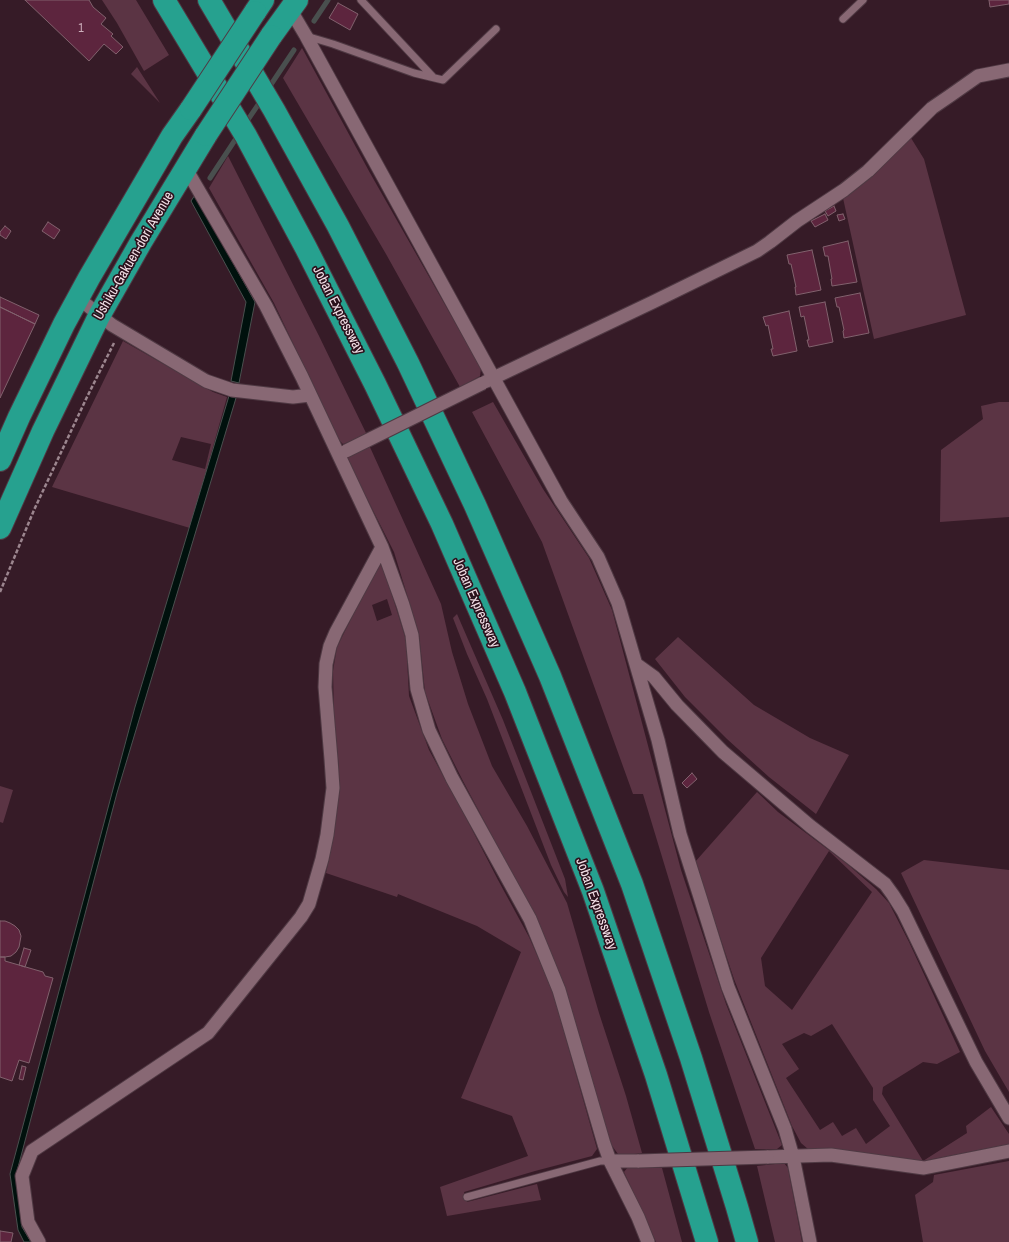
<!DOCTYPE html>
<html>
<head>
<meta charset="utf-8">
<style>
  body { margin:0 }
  canvas { display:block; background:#361b27 }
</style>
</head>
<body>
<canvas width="1009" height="1242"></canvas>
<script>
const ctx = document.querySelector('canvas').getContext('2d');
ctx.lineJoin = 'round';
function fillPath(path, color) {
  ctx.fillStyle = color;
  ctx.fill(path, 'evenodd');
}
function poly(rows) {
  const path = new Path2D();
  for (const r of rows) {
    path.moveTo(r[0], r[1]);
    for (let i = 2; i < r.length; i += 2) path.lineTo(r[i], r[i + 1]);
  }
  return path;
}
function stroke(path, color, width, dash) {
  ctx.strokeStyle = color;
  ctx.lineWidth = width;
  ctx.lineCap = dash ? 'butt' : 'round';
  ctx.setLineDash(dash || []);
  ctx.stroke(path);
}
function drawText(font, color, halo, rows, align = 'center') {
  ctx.font = font + ' "Archivo Narrow",sans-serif';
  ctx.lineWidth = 3.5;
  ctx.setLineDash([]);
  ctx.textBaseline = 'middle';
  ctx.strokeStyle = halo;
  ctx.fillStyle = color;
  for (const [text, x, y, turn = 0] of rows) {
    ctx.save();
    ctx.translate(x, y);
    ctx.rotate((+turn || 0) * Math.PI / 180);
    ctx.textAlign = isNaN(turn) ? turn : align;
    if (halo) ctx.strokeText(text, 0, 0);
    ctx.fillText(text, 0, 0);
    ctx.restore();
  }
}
fillPath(poly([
  [102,0,136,0,169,55,144,71,117,23],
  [302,48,370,173,481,368,480,376,460,387,386,254,283,78],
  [137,67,160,103,131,74],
  [911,138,924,159,966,315,874,339,843,198,885,163],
  [228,156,319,336,367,435,343,444,338,439,274,303,209,188],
  [123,341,213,392,227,397,190,528,52,487],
  [181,437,211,444,205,469,172,460],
  [493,402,543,489,589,558,612,610,681,870,726,1004,782,1145,777,1149,755,1149,709,1012,643,794,633,794,542,542,472,412],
  [999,402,1009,402,1009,517,940,522,941,450,983,419,981,406],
  [369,445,441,604,452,652,468,704,492,766,527,826,567,903,599,1013,626,1096,642,1153,620,1156,618,1154,610,1143,537,921,463,781,442,739,425,692,419,634,394,552,347,459,351,453],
  [380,565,383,566,406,640,409,696,429,750,464,814,498,880,529,937,552,989,597,1149,592,1156,535,1171,464,1192,467,1202,537,1184,541,1200,447,1216,440,1187,528,1156,512,1116,461,1098,521,952,477,926,398,894,397,897,326,873,332,844,339,769,334,716,333,671,337,647,363,595],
  [387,599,392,615,377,621,372,605],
  [457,614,503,720,565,879,568,897,564,892,551,865,487,699,467,654,453,618],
  [678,637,754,705,810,738,849,755,816,814,769,777,727,739,685,697,655,659],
  [0,786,13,790,3,823,0,822],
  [757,792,778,812,846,863,876,889,889,903,909,942,960,1052,937,1064,923,1062,883,1087,882,1094,923,1161,967,1133,966,1126,991,1107,1009,1134,1009,1144,923,1161,832,1149,808,1149,801,1143,792,1126,734,979,695,862],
  [829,851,872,892,792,1010,765,986,761,958],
  [832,1024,873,1088,873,1100,890,1126,866,1144,856,1128,842,1136,833,1122,820,1130,786,1078,799,1069,782,1044,804,1033,811,1036],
  [924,860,1009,870,1009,1092,985,1051,901,873],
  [1009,1161,1009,1242,923,1242,915,1195,933,1182,934,1175],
  [784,1163,788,1168,802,1242,775,1242,757,1166],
  [628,1167,662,1168,682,1242,656,1242,624,1172]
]), '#5b3444');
const water = poly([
  [195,195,255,302,239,383,231,381,246,302,191,201,195,195],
  [229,396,236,398,117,793,16,1175,22,1227,31,1242,24,1242,18,1230,10,1174,135,707,229,396]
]);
fillPath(water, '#00110d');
stroke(water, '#494f4e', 1);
stroke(poly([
  [314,21,328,0],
  [268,89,294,50],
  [245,124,262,99],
  [210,178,239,134]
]), '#494f4e', 5);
const building = poly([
  [25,0,89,0,93,7,106,18,101,24,113,34,111,36,123,47,116,54,104,44,89,61,25,0],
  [989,0,1009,0,1009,4,990,7,989,0],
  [338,3,358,14,350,30,329,18,338,3],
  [834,206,836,211,828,216,825,211,834,206],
  [825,214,828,220,815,227,811,221,825,214],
  [843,214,845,219,839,221,837,215,843,214],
  [48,222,60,230,54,239,42,231,48,222],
  [5,226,11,231,6,239,0,235,0,232,5,226],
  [848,241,857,282,832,286,831,279,832,279,828,256,825,256,823,247,848,241],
  [812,250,821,290,796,295,795,287,796,287,791,264,789,264,787,255,812,250],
  [860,293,869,333,844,338,843,331,844,330,839,307,837,307,835,298,860,293],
  [0,297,39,315,35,324,0,307,0,297],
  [825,302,833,342,809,347,807,340,809,340,804,316,801,317,799,307,825,302],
  [0,307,35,324,0,398,0,307],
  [789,311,797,351,773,356,771,349,773,349,768,325,766,326,763,317,789,311],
  [692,773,697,779,687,788,682,783,692,773],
  [0,921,5,921,10,923,15,926,19,930,21,936,19,947,16,952,11,956,5,957,0,957,0,921],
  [24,948,31,950,25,967,19,965,24,948],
  [0,957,5,957,5,961,43,972,45,976,53,978,29,1063,19,1060,12,1081,0,1077,0,957],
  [22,1066,26,1067,23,1080,19,1079,22,1066],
  [0,1231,13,1233,11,1242,0,1242,0,1231]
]);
fillPath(building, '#5d253e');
stroke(building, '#81616d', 1);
const lane = poly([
  [361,0,433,77],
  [843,19,863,0],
  [306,36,333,44,414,73,443,80,496,29],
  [467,1197,600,1161,610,1161]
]);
const street = poly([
  [290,9,306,36,561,501,598,557,618,603,658,740,680,834,700,897,728,987,785,1129,793,1157,810,1242],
  [185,167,266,306,302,377,382,547,403,605,412,635,417,689,429,730,452,778,530,919,559,990,604,1144,610,1161,638,1217,648,1242],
  [78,298,112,325,206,381,232,390,293,397,310,395],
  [487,381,653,302,757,251,770,242,797,221,844,190,868,171,932,108,951,95,978,76,1009,70],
  [636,664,654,677,677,705,723,752,810,826,885,884,893,895,903,911,976,1062,1009,1118],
  [767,1157,831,1155,924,1168,1009,1151],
  [610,1161,639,1161],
  [39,1242,28,1222,22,1176,32,1151,208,1033,301,917,309,904,322,859,327,835,333,788,331,759,325,687,326,664,330,646,336,632,382,547]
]);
const highway = poly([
  [164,0,246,136,306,248,375,384,442,524,515,692,593,891,656,1075,707,1242],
  [209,0,274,110,338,226,408,363,475,505,550,676,632,884,691,1058,737,1207,747,1242],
  [255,12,263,0],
  [271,36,297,0],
  [0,460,19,417,64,324,89,278,172,136,191,109],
  [0,528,43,431,99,316,141,242,206,135]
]);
stroke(lane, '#4f3943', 9);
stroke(street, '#4f3943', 15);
stroke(highway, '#4f3943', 24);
stroke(poly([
  [0,592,34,510,87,397,114,343]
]), '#9c868f', 2.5, [4, 2]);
stroke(lane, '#886874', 7);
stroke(street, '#886874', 13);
stroke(highway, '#26a18f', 22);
const streetBridge = poly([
  [346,451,483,383],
  [639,1161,767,1157]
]);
const highwayBridge = poly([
  [191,109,255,12],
  [206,135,271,36]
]);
stroke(streetBridge, '#4f3943', 15, []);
stroke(highwayBridge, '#4f3943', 24, []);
stroke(streetBridge, '#886874', 13);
stroke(highwayBridge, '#26a18f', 22);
drawText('12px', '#cdb0bc', null, [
  ["1",81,29]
]);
drawText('14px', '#f2dfe6', '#2c121d', [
  ["Ushiku-Gakuen-dori Avenue",134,256,-60],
  ["Joban Expressway",338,310,63],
  ["Joban Expressway",476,603,66],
  ["Joban Expressway",596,904,70]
]);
</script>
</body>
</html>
